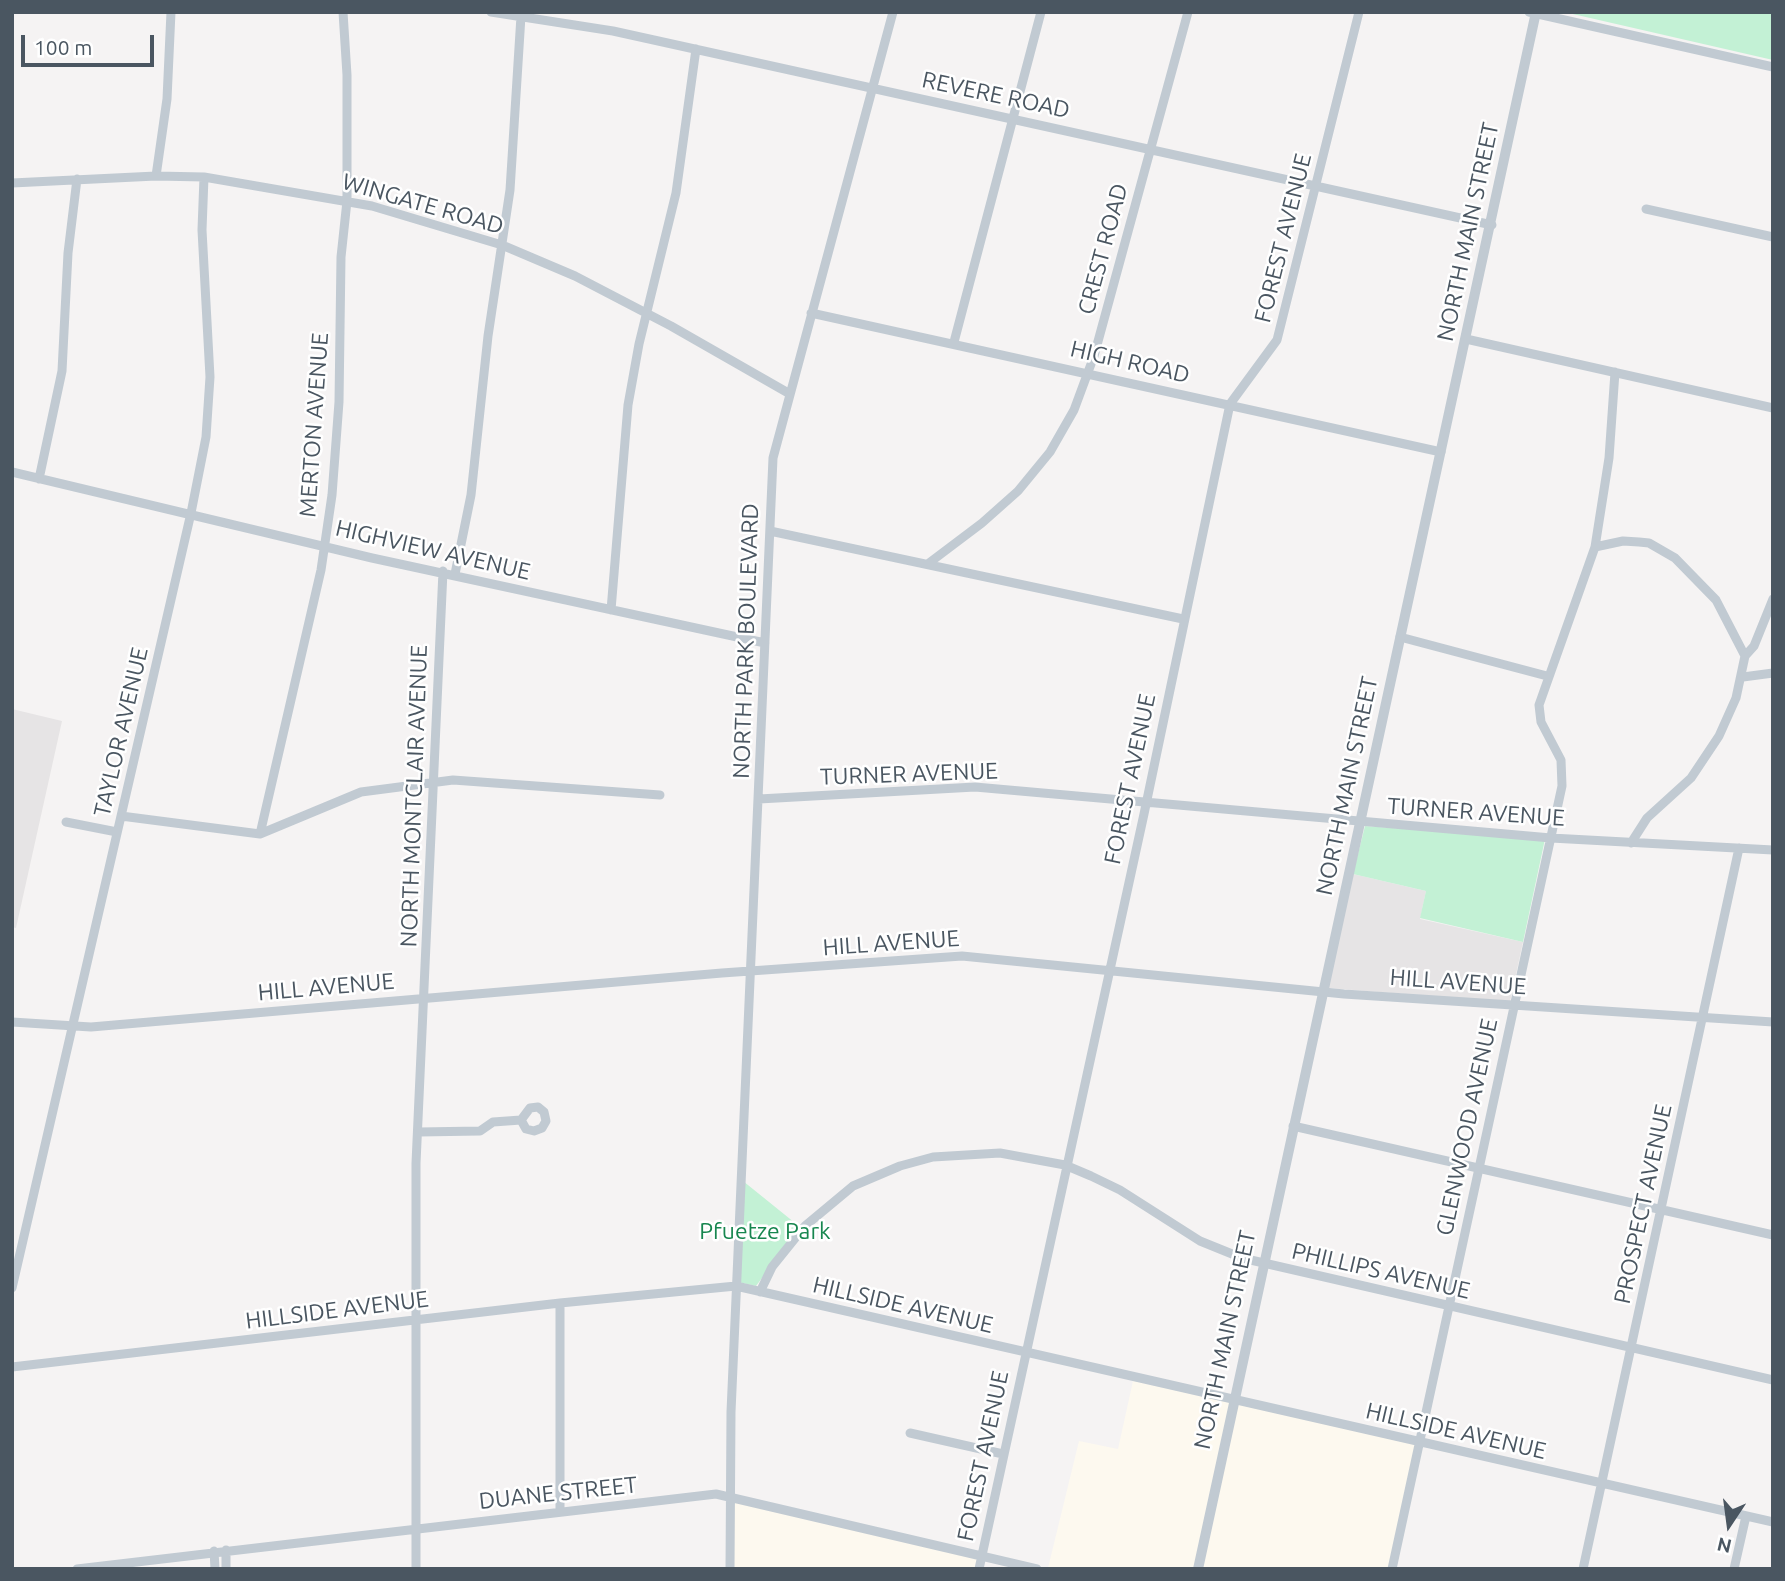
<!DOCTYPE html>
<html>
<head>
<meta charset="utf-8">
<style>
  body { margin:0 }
  #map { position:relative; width:1785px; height:1581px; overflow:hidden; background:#f5f3f3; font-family:Ubuntu,sans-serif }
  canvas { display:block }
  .frame { position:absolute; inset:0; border:14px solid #4a5661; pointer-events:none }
  .north { position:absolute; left:1694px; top:1490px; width:70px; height:70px; -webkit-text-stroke:5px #fff; paint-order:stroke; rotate:193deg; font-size:19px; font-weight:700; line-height:28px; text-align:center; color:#4a5661 }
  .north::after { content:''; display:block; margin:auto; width:24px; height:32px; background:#4a5661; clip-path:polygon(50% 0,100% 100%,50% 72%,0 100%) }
  .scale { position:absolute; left:21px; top:35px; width:133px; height:32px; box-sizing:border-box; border:4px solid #4a5661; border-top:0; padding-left:9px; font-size:21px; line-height:24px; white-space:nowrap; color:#4a5661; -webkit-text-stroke:5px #fff; paint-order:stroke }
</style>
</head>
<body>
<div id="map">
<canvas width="1785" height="1581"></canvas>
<div class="frame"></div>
<div class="north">N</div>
<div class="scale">100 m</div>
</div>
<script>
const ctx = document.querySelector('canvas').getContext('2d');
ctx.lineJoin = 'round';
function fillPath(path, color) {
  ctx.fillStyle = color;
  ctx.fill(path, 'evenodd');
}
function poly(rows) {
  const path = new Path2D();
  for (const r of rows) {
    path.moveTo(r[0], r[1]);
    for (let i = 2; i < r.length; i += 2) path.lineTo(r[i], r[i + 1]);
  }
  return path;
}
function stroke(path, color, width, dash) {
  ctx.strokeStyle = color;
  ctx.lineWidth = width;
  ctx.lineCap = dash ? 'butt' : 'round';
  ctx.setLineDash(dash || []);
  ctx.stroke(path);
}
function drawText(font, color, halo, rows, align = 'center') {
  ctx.font = font + ' Ubuntu,sans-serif';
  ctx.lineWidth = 5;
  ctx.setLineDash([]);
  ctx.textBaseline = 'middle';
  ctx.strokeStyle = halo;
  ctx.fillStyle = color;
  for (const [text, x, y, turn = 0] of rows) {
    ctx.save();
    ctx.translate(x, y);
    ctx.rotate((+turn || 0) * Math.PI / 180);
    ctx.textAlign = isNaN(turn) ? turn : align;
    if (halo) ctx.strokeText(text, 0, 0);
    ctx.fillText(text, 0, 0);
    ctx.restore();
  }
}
fillPath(poly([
  [1133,1381,1232,1403,1194,1569,1048,1568,1079,1441,1118,1449],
  [1237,1404,1417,1445,1389,1569,1200,1569],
  [731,1501,978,1557,976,1569,733,1569]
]), '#fdf9ef');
fillPath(poly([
  [12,709,62,721,16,928,12,927],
  [1353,874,1426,891,1420,919,1523,942,1510,1002,1327,988]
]), '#e6e4e5');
fillPath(poly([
  [1564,12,1773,12,1773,60],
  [1365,826,1545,839,1523,942,1420,918,1426,891,1353,874],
  [743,1181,800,1227,756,1286,738,1282]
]), '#c3f1d5');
stroke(poly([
  [491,12,613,31,1492,225],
  [1529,12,1773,67],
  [156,176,167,99,171,12],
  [12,183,156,176,204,177,372,206,502,245,575,276,671,326,790,394],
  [1646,209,1773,237],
  [811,313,1441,452],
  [1466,339,1773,408],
  [954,342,1041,12],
  [12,472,372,558,765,643],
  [39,479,62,371,68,253,77,179],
  [770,531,1183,619],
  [1595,547,1623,541,1639,542,1649,543,1675,558,1716,600,1745,656],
  [929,563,982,523,1018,491,1050,452,1074,410,1094,356,1188,12],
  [455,574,471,495,488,336,510,190,521,16],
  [611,610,628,405,639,344,676,193,696,49],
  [1400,637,1547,676],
  [1743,677,1773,673],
  [759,799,975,787,1551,838,1773,850],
  [121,816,260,834,361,792,453,780,660,795],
  [66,822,117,832],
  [260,834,321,570,332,495,339,402,341,257,347,201,347,75,343,12],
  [1631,843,1647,818,1691,778,1719,736,1736,698,1745,656,1754,646,1773,599],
  [12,1022,91,1027,722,973,962,956,1344,994,1773,1022],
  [1293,1126,1773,1235],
  [419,1132,480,1131,493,1122,521,1120,526,1129,534,1131,542,1128,546,1121,544,1112,538,1107,530,1108,521,1120],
  [12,1288,191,513,206,437,210,377,202,230,204,177],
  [760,1292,772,1267,805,1226,853,1186,900,1166,933,1157,1000,1153,1065,1165,1091,1176,1120,1190,1200,1241,1242,1258,1773,1380],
  [560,1303,560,1512],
  [12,1367,560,1303,736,1286,1773,1522],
  [910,1433,1003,1454],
  [226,1550,226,1569],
  [214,1551,215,1569],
  [77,1569,716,1494,1037,1569],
  [416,1569,416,1163,443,571],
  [730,1569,731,1412,773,458,893,12],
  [979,1569,1144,814,1230,404,1277,340,1359,12],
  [1392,1569,1562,786,1561,760,1541,722,1539,705,1595,547,1609,458,1615,372],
  [1583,1569,1739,848],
  [1734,1569,1746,1516]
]), '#c1cad2', 9);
stroke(poly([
  [1198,1569,1536,12]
]), '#c1cad2', 10);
drawText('23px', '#4a5661', '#fff', [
  ["REVERE ROAD",996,95,12],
  ["WINGATE ROAD",423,204,16],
  ["NORTH MAIN STREET",1468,232,-78],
  ["FOREST AVENUE",1283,238,-76],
  ["CREST ROAD",1103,249,-75],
  ["HIGH ROAD",1130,362,13],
  ["MERTON AVENUE",314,425,-86],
  ["HIGHVIEW AVENUE",433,550,13],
  ["NORTH PARK BOULEVARD",746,641,-88],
  ["TAYLOR AVENUE",121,732,-77],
  ["TURNER AVENUE",909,774,-2],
  ["FOREST AVENUE",1130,779,-78],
  ["NORTH MAIN STREET",1347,786,-78],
  ["NORTH MONTCLAIR AVENUE",414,796,-88],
  ["TURNER AVENUE",1476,812,4],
  ["HILL AVENUE",891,943,-4],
  ["HILL AVENUE",1458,982,4],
  ["HILL AVENUE",326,987,-5],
  ["GLENWOOD AVENUE",1467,1127,-78],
  ["PROSPECT AVENUE",1643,1204,-78],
  ["PHILLIPS AVENUE",1381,1271,13],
  ["HILLSIDE AVENUE",903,1305,13],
  ["HILLSIDE AVENUE",337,1310,-7],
  ["NORTH MAIN STREET",1225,1340,-78],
  ["HILLSIDE AVENUE",1456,1431,13],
  ["FOREST AVENUE",983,1456,-78],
  ["DUANE STREET",558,1493,-6]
]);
drawText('23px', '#17864f', '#fff', [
  ["Pfuetze Park",765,1231]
]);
</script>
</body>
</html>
